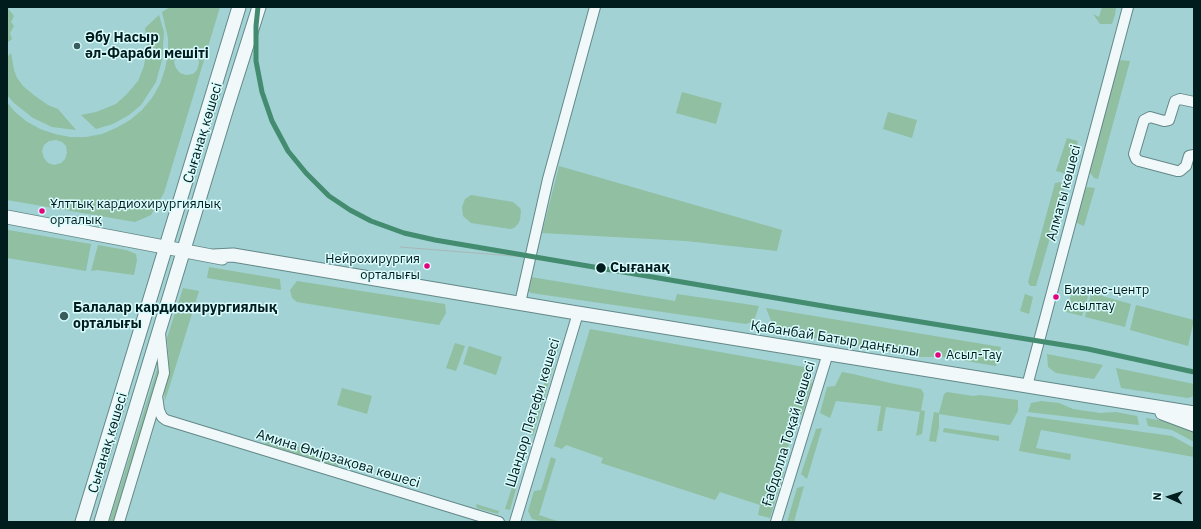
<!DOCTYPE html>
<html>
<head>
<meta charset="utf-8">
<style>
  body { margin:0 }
  #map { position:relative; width:1201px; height:529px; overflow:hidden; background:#a2d2d4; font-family:"IBM Plex Sans",sans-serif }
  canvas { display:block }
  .frame { position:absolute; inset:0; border:8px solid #001c1d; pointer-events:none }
  .north { position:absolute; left:1149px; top:477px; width:40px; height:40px; -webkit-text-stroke:3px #dafcfd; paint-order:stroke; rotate:273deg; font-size:11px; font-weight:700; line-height:16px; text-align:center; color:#001c1d }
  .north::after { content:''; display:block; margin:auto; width:14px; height:18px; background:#001c1d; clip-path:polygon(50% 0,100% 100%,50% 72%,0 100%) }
</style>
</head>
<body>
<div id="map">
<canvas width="1201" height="529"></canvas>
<div class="frame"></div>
<div class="north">N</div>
</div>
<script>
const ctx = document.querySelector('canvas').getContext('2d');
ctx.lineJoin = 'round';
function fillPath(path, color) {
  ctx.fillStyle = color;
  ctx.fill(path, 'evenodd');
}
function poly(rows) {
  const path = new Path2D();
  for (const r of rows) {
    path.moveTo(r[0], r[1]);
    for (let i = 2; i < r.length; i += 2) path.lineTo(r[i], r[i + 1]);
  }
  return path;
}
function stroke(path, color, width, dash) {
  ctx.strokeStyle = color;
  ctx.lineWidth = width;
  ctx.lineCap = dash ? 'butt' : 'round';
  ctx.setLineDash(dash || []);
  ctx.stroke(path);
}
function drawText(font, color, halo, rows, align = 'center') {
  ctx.font = font + ' "IBM Plex Sans",sans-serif';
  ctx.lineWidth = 3;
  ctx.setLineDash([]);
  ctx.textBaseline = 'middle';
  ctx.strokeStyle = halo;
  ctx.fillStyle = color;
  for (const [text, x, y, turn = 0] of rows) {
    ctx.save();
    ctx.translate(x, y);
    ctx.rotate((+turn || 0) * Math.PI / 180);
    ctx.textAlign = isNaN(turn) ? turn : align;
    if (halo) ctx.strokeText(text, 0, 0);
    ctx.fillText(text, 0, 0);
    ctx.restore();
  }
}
fillPath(poly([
  [7,7,14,16,11,22,14,26,10,33,12,39,7,43],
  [170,7,220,7,164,193,151,215,135,222,7,200,7,102,14,111,26,121,40,129,55,134,70,137,86,137,102,134,116,128,130,120,142,110,152,98,160,84,165,69,168,54,168,38,162,12],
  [188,50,194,52,198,57,199,63,197,70,193,74,186,75,180,73,176,68,174,62,176,56,181,51],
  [56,140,62,142,66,146,67,153,65,159,61,163,54,165,48,163,44,158,42,151,44,145,49,141],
  [1102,7,1116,7,1115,15,1112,24,1100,24,1093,14,1099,17],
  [159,15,164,32,162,60,156,82,141,105,129,115,113,124,96,129,81,115,96,112,116,104,126,95,138,81,144,66,147,46,145,28],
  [11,53,14,70,17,78,23,86,35,96,48,105,58,109,76,130,52,127,33,118,14,103,7,95,7,57],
  [1118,60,1130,61,1098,179,1094,178,1088,170],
  [682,92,722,103,716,124,676,113],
  [888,112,917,120,912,138,883,129],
  [1067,138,1078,141,1070,173,1067,174,1056,171],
  [559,166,782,230,777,251,686,241,542,233],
  [1060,182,1065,186,1036,286,1030,286,1028,282,1055,183],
  [1087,187,1095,188,1084,226,1075,222,1082,191],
  [471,195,513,202,520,208,521,211,520,220,518,224,514,228,510,229,471,223,463,216,462,207,465,199],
  [8,230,91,244,86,271,7,258,7,231],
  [98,245,126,250,136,254,137,260,134,275,97,270,91,271],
  [209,267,280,279,281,290,207,278],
  [531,277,675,301,677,294,759,306,754,321,746,324,531,293,527,290],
  [297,281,445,304,446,313,439,325,297,302,292,298,290,290],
  [183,288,199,291,165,401,164,390,168,375,169,361,167,338],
  [1073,289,1089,293,1082,316,1066,312],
  [1091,293,1131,304,1125,327,1085,317],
  [1025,294,1033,297,1029,314,1020,311],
  [1136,305,1194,320,1188,346,1130,330],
  [766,308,1001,347,996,366,942,357,919,357,775,331],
  [590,329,810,368,810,376,812,384,802,414,797,419,783,463,784,472,770,518,758,515,760,505,720,492,715,500,601,463,603,458,566,445,562,449,554,446],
  [558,339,561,341,556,357,552,357],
  [455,343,465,346,456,371,446,368],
  [469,346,502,357,496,375,463,364],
  [1047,354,1103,365,1094,379,1056,373,1048,367],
  [551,362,554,365,533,436,529,433],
  [159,363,160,378,117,520,109,522],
  [1116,368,1194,384,1194,396,1188,398,1121,388],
  [842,372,853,374,890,383,921,389,924,394,921,410,925,411,922,434,916,436,920,412,886,407,882,431,877,431,881,406,836,401,830,418,820,413,827,387,835,386],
  [342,388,372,396,367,414,337,405],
  [947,392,973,396,980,395,1018,400,1018,411,1010,425,939,414,939,427,936,442,929,441,934,412,939,413,944,394],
  [1041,401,1059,403,1073,409,1100,413,1116,412,1137,416,1139,425,1028,412,1031,403],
  [1027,416,1172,436,1194,448,1194,457,1041,430,1036,448,1071,454,1070,460,1019,451],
  [1146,418,1176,423,1194,429,1194,442,1172,430,1148,426],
  [822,428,807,479,801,474,816,429],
  [944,428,999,436,999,441,943,432],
  [267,437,340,460,338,467,265,444],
  [551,457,556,459,539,515,560,522,540,522,540,521,532,519,528,511,534,491,541,490],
  [513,484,516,489,510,510,505,509],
  [804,486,794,522,787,522,797,488],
  [476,504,499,511,498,514,477,508]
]), '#90bfa1');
const minor = poly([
  [1194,102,1180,99,1175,101,1169,120,1164,121,1150,117,1144,120,1134,154,1136,159,1139,161,1177,171,1180,171,1186,166,1189,156,1194,155],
  [520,303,548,179,595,7],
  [1027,386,1128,7],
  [157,396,159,410,162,417,166,420,499,522],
  [119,522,164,373,160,333],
  [515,522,578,313],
  [776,522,828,353]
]);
const major = poly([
  [7,217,222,258],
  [213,256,233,255,565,311,1194,413],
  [1162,413,1194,425],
  [82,522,239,7],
  [101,522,226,111,259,7]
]);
stroke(minor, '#648889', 12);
stroke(major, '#648889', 15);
stroke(minor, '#f1f8f9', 10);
stroke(major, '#f1f8f9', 13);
stroke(poly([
  [400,247,538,258]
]), '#aab6b6', 1);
stroke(poly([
  [258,7,256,26,256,61,262,92,272,121,288,151,306,173,329,196,350,210,371,221,404,233,435,240,835,308,1088,349,1194,372]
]), '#438c70', 5);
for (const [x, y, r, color] of [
  [77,46,4,"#395c5d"],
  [42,211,3.5,"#e5007d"],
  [427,266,3.5,"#e5007d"],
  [601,268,5.5,"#001c1d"],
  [1056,297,3.5,"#e5007d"],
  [64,316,5,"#395c5d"],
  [938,355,3.5,"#e5007d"]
]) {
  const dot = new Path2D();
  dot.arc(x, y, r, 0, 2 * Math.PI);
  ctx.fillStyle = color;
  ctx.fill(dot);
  stroke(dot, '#dafcfd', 1.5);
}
drawText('13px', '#001c1d', '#dafcfd', [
  ["Ұлттық кардиохирургиялық",50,204],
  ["орталық",50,220],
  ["Нейрохирургия",420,259,"right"],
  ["орталығы",420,275,"right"],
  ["Бизнес-центр",1064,290],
  ["Асылтау",1064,306],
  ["Асыл-Тау",946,355]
], 'left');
drawText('bold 14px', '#001c1d', '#dafcfd', [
  ["Әбу Насыр",85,38],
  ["әл-Фараби мешіті",85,54],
  ["Балалар кардиохирургиялық",73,308],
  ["орталығы",73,324]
], 'left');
drawText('14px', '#001c1d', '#dafcfd', [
  ["Сығанақ көшесі",203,133,-73],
  ["Алматы көшесі",1064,193,-75],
  ["Қабанбай Батыр даңғылы",835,339,9],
  ["Шандор Петефи көшесі",533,413,-73],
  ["Ғабдолла Тоқай көшесі",789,434,-73],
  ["Сығанақ көшесі",108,443,-73],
  ["Амина Өмірзақова көшесі",338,459,17]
]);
drawText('bold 14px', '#001c1d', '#dafcfd', [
  ["Сығанақ",610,268]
], 'left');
</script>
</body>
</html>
